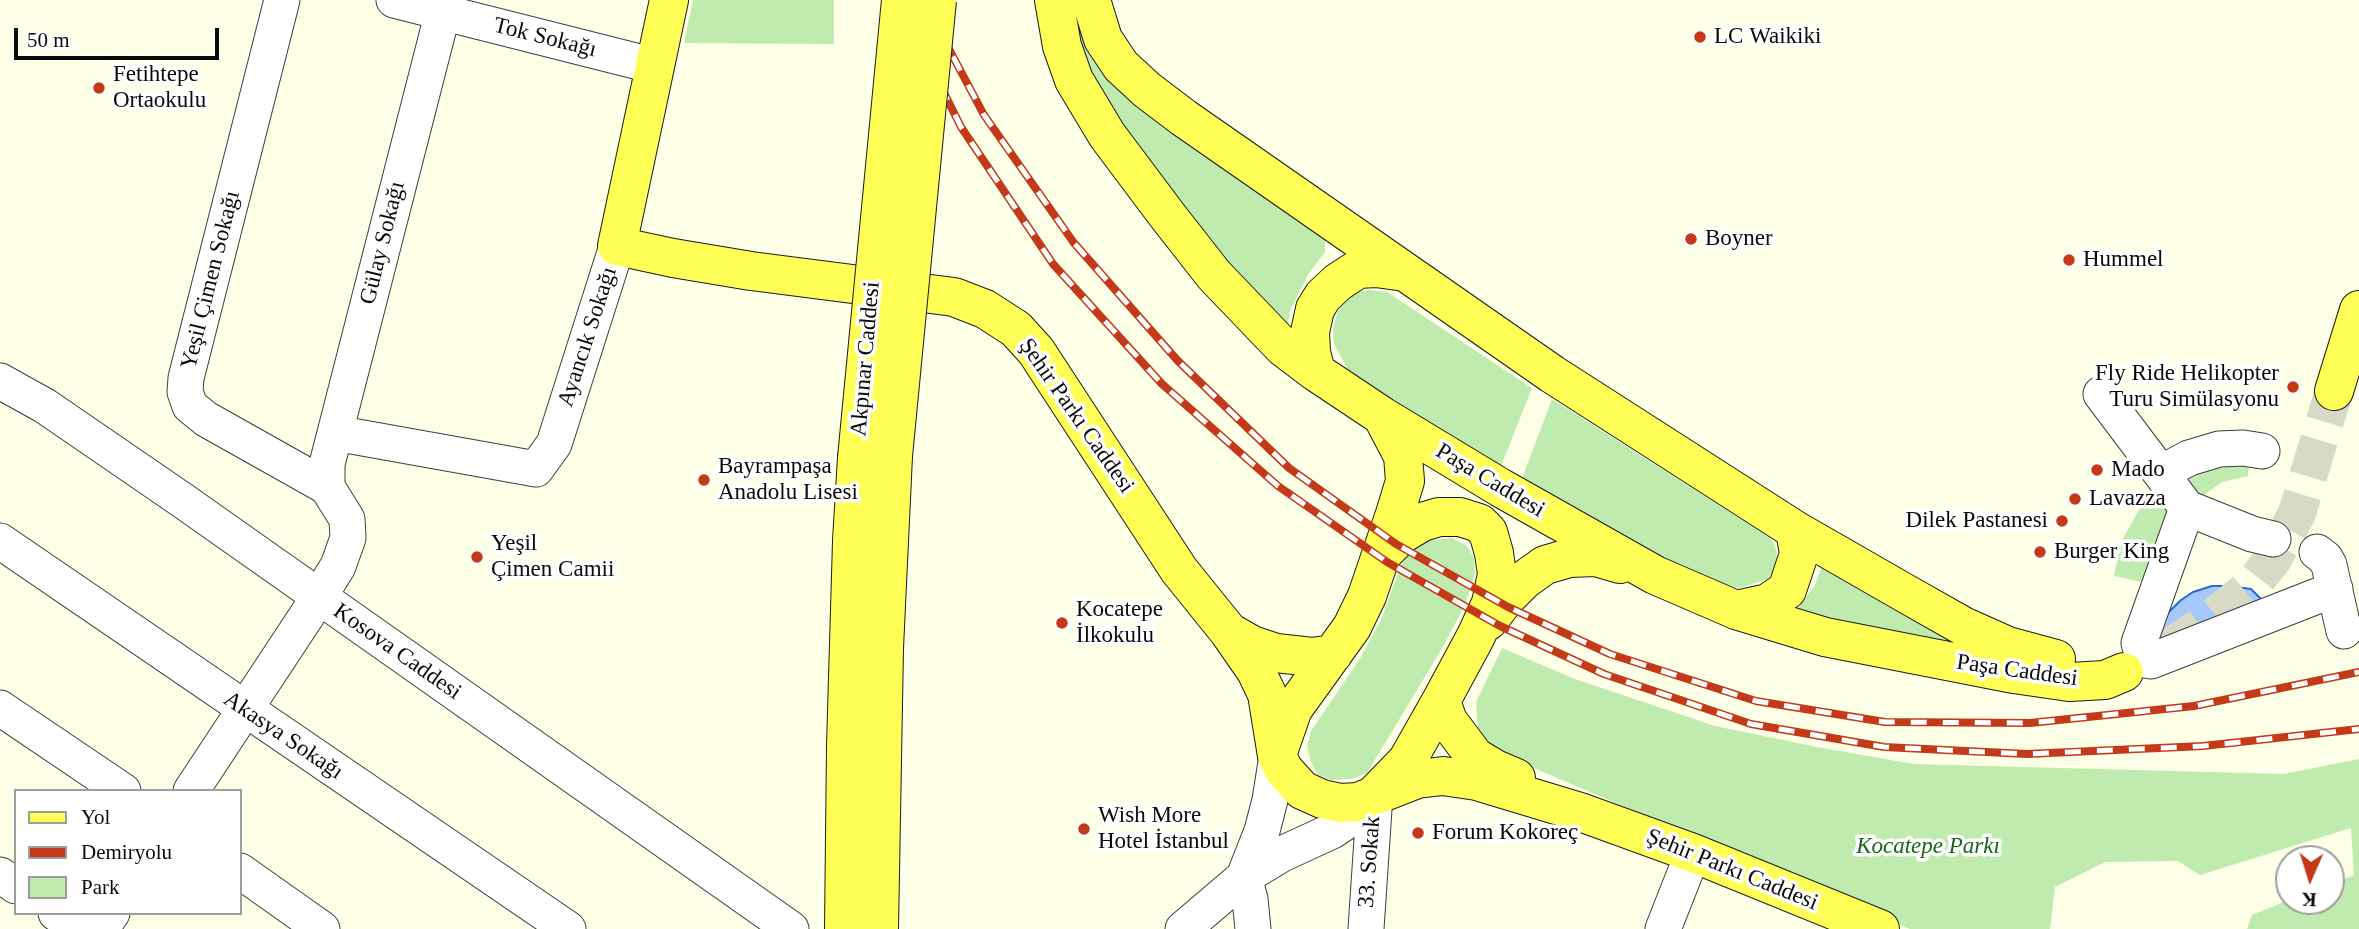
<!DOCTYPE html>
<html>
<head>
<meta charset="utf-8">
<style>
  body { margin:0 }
  #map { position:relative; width:2359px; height:929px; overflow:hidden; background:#feffe7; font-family:"Times New Roman",serif }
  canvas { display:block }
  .legend { position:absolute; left:14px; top:789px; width:228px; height:126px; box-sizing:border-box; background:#fff; border:2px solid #9d9d9d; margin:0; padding:9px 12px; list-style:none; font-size:21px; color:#0a0a0a }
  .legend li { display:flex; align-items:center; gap:14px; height:35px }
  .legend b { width:35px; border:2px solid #9d9d9d }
  .north { position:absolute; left:2275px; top:845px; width:70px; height:70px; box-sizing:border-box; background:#fff; border:2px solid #9d9d9d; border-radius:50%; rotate:183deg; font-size:19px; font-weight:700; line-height:28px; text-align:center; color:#0a0a0a }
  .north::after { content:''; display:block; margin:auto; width:24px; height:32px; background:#c33919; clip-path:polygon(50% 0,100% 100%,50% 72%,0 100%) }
  .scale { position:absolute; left:14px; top:28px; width:205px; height:32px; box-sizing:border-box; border:4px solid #0a0a0a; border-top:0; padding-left:9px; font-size:21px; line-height:24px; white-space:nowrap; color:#0a0a0a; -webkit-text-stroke:5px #fff; paint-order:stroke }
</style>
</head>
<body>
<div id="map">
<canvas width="2359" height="929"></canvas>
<ul class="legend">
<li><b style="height:9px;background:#fffe57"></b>Yol</li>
<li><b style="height:9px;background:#c33919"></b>Demiryolu</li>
<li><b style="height:19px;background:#c0ebae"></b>Park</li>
</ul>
<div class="north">K</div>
<div class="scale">50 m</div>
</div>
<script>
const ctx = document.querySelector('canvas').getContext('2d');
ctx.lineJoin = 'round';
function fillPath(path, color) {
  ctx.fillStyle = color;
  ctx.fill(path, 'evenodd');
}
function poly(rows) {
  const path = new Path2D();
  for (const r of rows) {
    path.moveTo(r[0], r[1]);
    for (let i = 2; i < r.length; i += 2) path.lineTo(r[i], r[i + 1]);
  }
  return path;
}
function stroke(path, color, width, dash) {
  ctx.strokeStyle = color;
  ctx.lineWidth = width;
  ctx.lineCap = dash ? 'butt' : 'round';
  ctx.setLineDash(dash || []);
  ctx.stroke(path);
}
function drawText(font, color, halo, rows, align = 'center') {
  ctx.font = font + ' "Times New Roman",serif';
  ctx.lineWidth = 7;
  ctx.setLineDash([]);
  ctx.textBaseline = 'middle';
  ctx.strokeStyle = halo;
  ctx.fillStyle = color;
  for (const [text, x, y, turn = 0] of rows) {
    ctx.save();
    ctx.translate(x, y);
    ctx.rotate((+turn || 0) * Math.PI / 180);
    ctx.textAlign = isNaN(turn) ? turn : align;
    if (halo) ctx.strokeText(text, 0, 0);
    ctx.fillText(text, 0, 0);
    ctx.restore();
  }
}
fillPath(poly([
  [693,0,834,0,834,44,684,43],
  [1072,0,1119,89,1189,146,1325,235,1325,252,1309,273,1290,311,1287,331,1200,236,1081,66],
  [1369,290,1387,292,1532,388,1499,471,1367,388,1348,370,1334,344,1333,328,1338,311,1345,299,1357,292],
  [1552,399,1764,534,1773,542,1777,553,1775,567,1768,579,1740,588,1724,585,1660,557,1521,481],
  [2249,463,2248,476,2222,482,2201,497,2197,495,2185,477,2204,468],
  [2156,494,2169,509,2150,577,2142,582,2114,576,2121,542,2139,510,2149,499],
  [1452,538,1466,545,1474,557,1475,574,1465,605,1444,645,1367,773,1351,779,1331,780,1317,774,1311,762,1307,746,1311,731,1359,660,1381,620,1401,565,1415,547,1429,540],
  [1823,563,1912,618,1968,651,1796,611,1815,585],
  [1502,648,1575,679,1715,726,1817,747,1914,764,2284,774,2359,759,2359,929,2247,929,2252,915,2289,900,2331,901,2331,884,2354,875,2351,828,2200,875,2178,861,2105,862,2055,887,2050,929,1910,929,1492,750,1478,731,1476,702]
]), '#c0ebae');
const water = poly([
  [2212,586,2230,586,2251,589,2263,601,2154,647,2163,620,2170,611,2181,600,2193,592,2212,586]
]);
fillPath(water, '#a7c8fb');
stroke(water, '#2968d7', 2);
stroke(poly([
  [2169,648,2209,621,2251,587,2273,559,2297,513,2334,391]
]), '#d9dac6', 38, [38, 19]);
const minor = poly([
  [394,0,655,66],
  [0,381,45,406,182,500,791,929],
  [2101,394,2187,508,2252,534,2273,539],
  [335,433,536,469,554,444,617,246],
  [2161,473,2189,458,2219,449,2243,448,2262,451],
  [327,487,327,464,335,433,446,0],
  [2187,508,2139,643,2144,660,2151,661,2335,589],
  [0,541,568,929],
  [2317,552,2325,558,2329,565,2344,631],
  [0,708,123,791],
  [191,791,319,597,338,566,348,538,347,519,327,487,206,419,190,406,185,392,186,378,282,0],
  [240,871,322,929],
  [0,875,16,886],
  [1244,877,1262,831,1270,800,1277,756],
  [1244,877,1250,899,1253,929],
  [56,913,79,929],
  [101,929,112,913],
  [1183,929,1244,877,1282,854,1332,831,1359,813,1375,794],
  [1366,929,1375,794],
  [1663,929,1693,853]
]);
const major = poly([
  [669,0,617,246,673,258,751,271,954,297,985,309,1016,329,1036,351,1179,570,1229,632,1256,671,1267,694,1277,756,1284,770,1302,790,1322,799,1341,803,1358,802,1417,779,1443,776,1477,781,1583,813,1693,853,1880,929],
  [1054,0,1062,46,1074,80,1107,135,1167,215,1214,275,1283,347,1316,372,1382,416,1501,488,1655,575,1736,610,1825,637,2014,674,2069,682,2105,680,2124,672],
  [1091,0,1103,39,1121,66,1147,90,1184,118,1552,374,1795,530,1910,596,1963,626,2008,646,2056,659],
  [1316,372,1311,352,1310,332,1315,309,1323,296,1338,282,1358,269,1376,268,1405,272],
  [2334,391,2359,310],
  [1736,610,1768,603,1787,590,1799,554,1795,530],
  [1488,621,1506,598,1524,580,1545,565,1569,558,1596,557,1620,564],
  [1229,632,1252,645,1276,653,1312,657,1333,654],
  [1441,701,1448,721,1475,757,1495,769,1516,778],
  [1278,752,1293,709,1352,627,1367,596,1395,514,1405,481,1403,456,1382,416],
  [1376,793,1407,761,1441,701,1476,636,1491,603,1497,574,1494,553,1488,532,1479,523,1460,517,1439,517,1422,522,1402,534,1383,553],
  [844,929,846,746,852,541,857,458],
  [879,929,884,648,893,456]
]);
stroke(minor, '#3d3d3d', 37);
stroke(major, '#1b1b1b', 40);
stroke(minor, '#fff', 35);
stroke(major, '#fffe57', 38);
const rail = poly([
  [898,0,961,127,1053,264,1162,384,1278,486,1387,562,1500,626,1604,674,1751,724,1884,747,2027,754,2203,746,2359,729],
  [923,0,984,115,1074,243,1178,361,1289,468,1396,544,1508,607,1610,654,1756,701,1885,722,2030,723,2194,706,2359,672]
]);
stroke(rail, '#c33919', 8);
stroke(rail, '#fff', 5, [16]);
const majorBridge = poly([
  [893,456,937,0],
  [857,458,901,0]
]);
stroke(majorBridge, '#1b1b1b', 40, []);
stroke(majorBridge, '#fffe57', 38);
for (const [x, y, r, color] of [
  [1700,37,7,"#c33919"],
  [99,88,7,"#c33919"],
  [1691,239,7,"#c33919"],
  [2069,260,7,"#c33919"],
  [2293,387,7,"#c33919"],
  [2097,470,7,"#c33919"],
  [704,480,7,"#c33919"],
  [2075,499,7,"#c33919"],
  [2062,521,7,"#c33919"],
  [2040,552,7,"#c33919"],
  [477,557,7,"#c33919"],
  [1062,623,7,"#c33919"],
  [1084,829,7,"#c33919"],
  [1418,833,7,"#c33919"]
]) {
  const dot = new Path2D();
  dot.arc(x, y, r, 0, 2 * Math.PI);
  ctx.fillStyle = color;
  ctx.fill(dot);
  stroke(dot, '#fff', 2.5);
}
drawText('23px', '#0a0a0a', '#fff', [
  ["LC Waikiki",1714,37],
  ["Fetihtepe",113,75],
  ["Ortaokulu",113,101],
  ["Boyner",1705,239],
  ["Hummel",2083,260],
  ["Fly Ride Helikopter",2279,374,"right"],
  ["Turu Simülasyonu",2279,400,"right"],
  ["Bayrampaşa",718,467],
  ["Anadolu Lisesi",718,493],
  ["Mado",2111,470],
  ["Lavazza",2089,499],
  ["Dilek Pastanesi",2048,521,"right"],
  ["Yeşil",491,544],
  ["Çimen Camii",491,570],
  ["Burger King",2054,552],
  ["Kocatepe",1076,610],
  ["İlkokulu",1076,636],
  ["Wish More",1098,816],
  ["Hotel İstanbul",1098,842],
  ["Forum Kokoreç",1432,833]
], 'left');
drawText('23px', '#0a0a0a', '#fff', [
  ["Tok Sokağı",545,38,14],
  ["Gülay Sokağı",383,243,-76],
  ["Yeşil Çimen Sokağı",211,280,-76],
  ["Ayancık Sokağı",588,337,-72],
  ["Akpınar Caddesi",866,359,-85],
  ["Şehir Parkı Caddesi",1076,416,55],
  ["Paşa Caddesi",1490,481,31],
  ["Kosova Caddesi",397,652,35],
  ["Paşa Caddesi",2017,671,8],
  ["Akasya Sokağı",283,736,34],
  ["33. Sokak",1370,862,-86],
  ["Şehir Parkı Caddesi",1732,870,22]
]);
drawText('italic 23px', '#176519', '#fff', [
  ["Kocatepe Parkı",1928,847]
]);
</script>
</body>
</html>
